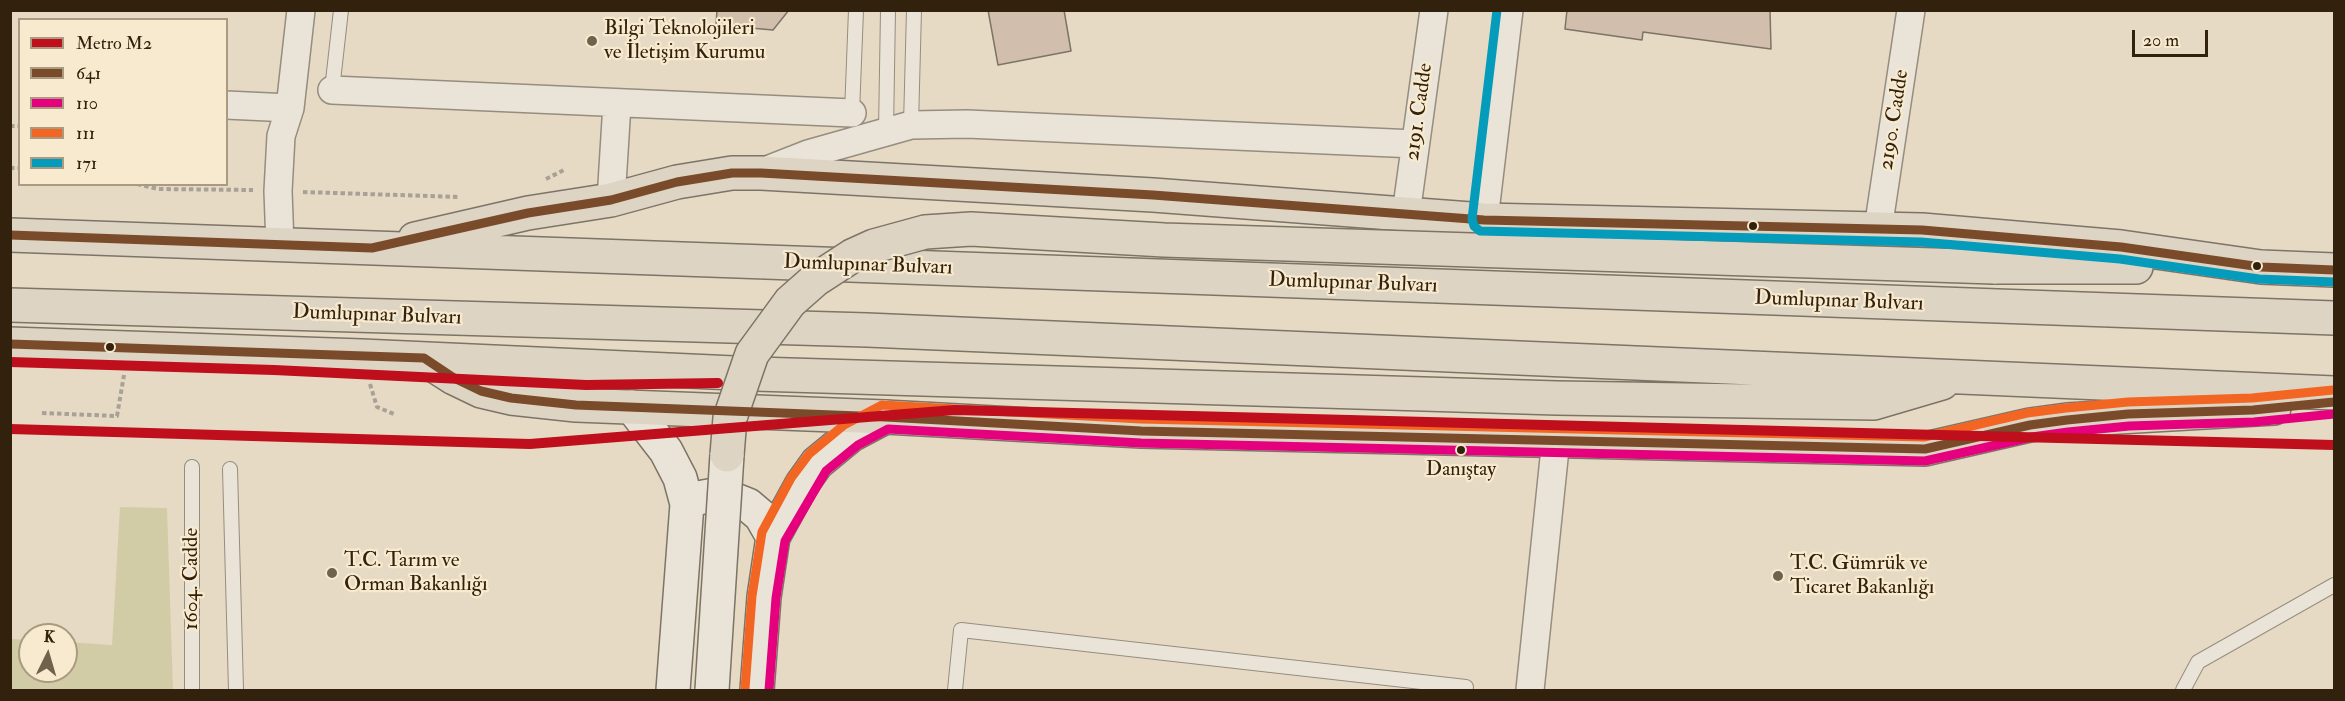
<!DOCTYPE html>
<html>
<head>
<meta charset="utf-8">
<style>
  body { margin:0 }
  #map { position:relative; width:2345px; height:701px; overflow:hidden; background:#e6dac4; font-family:"IM FELL Double Pica",serif }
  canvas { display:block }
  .frame { position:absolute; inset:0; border:12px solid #32210d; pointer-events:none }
  .legend { position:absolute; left:18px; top:18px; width:210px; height:168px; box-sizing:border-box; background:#f8eacf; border:2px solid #a99a81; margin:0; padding:8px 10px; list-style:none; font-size:18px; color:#32210d }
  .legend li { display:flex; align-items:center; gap:12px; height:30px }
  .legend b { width:30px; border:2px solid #a99a81 }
  .north { position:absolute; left:18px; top:623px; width:60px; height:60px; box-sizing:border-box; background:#f8eacf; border:2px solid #a99a81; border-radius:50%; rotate:5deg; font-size:16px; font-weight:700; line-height:24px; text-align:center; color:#32210d }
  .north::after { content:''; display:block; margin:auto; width:21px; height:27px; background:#71624d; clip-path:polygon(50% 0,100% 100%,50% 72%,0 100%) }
  .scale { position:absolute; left:2132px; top:30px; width:76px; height:27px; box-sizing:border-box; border:3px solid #32210d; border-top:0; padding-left:8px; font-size:18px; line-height:21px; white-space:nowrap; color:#32210d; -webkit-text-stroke:4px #f8eacf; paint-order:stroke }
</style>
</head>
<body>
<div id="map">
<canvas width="2345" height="701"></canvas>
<div class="frame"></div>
<ul class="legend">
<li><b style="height:8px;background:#bf0e1c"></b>Metro M2</li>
<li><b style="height:8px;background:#7a4b2a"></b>641</li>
<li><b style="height:8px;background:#e5007d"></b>110</li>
<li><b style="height:8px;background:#f26522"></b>111</li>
<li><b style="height:8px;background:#059bbb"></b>171</li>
</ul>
<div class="north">K</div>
<div class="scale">20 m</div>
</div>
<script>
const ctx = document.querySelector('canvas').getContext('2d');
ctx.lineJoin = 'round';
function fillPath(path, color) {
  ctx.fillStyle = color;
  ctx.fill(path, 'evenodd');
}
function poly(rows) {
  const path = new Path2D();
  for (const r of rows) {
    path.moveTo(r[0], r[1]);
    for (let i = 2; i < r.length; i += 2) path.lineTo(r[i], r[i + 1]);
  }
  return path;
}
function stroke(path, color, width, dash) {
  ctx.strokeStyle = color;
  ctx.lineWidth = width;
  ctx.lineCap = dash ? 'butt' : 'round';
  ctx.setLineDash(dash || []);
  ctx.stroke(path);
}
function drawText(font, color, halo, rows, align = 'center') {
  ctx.font = font + ' "IM FELL Double Pica",serif';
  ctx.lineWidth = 4.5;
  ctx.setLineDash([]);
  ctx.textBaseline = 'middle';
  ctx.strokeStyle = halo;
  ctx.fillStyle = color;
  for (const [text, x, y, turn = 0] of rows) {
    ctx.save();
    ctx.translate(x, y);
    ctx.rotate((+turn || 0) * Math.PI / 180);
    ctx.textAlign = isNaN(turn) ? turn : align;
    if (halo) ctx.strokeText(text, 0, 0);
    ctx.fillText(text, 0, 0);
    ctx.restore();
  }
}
fillPath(poly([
  [120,507,167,508,173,690,11,690,11,639,30,640,30,671,66,671,66,642,112,645]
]), '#d1cca5');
const building = poly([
  [717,10,789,10,773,30,716,25,717,10],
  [988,10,1064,10,1071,51,998,65,988,10],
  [1567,10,1770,10,1771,49,1643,32,1642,40,1565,29,1567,10]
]);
fillPath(building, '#d1beac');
stroke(building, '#7c7466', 1.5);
const service = poly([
  [332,90,341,10],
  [852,113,856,10],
  [911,125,914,10],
  [886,131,888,10],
  [192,467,192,690],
  [230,469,236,690],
  [955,690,961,630,1466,687],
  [2183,690,2198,662,2334,585]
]);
const minor = poly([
  [332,90,852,113],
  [226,105,290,108],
  [762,172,808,154,911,125,967,124,1415,144],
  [611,200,617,104],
  [1406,214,1434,10],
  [1484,220,1509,10],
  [1878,229,1911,10],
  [280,245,278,191,281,136,290,108,301,10],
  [1530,690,1556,439]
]);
const secondary = poly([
  [632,407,666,451,680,478,687,504,673,690],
  [698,498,720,494,748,505,761,516,773,537],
  [757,690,764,597,773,537,802,484,817,463,851,435,885,417]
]);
const trunk = poly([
  [10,235,2334,318],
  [415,239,528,213,611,200,677,182,732,173,761,173,1153,195,1484,220,1922,230,2121,247,2261,267,2334,270],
  [1994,267,2136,267],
  [10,305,867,330,2334,393],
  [10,344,362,356,756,374,1557,398,1874,403,1942,383],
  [426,360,454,378,481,391,511,398,576,405,885,417,1141,431,1925,449,2030,425,2067,420,2274,408]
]);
stroke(service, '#968d7e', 16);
stroke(minor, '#968d7e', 30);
stroke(secondary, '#7c7466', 36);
stroke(trunk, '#7c7466', 36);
stroke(poly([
  [10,126,20,126],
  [10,168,20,168],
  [546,179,564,170],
  [137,184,158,189,253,190],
  [303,192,460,197],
  [370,384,377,407,394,414],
  [42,413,117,416,124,375]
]), '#a7a196', 4, [4.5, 3]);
stroke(service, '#eae4d8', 14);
stroke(minor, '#eae4d8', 27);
stroke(secondary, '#eae4d8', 33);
stroke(trunk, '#ded4c3', 33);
const secondaryBridge = poly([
  [712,690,727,455]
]);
const trunkBridge = poly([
  [727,455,730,418,752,354,790,302,815,280,852,256,874,246,925,232,971,229,1164,240,1994,267]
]);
stroke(secondaryBridge, '#7c7466', 36, []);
stroke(trunkBridge, '#7c7466', 36, []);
stroke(secondaryBridge, '#eae4d8', 33);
stroke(trunkBridge, '#ded4c3', 33);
stroke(poly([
  [10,235,372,248,528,213,611,200,677,182,732,173,761,173,1153,195,1484,220,1922,230,2121,247,2261,267,2334,270],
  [10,344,424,358,454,378,481,391,511,398,576,405,885,417,1141,431,1925,449,2030,425,2067,420,2128,414,2253,410,2334,402]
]), '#7a4b2a', 9);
stroke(poly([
  [769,690,776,598,785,541,826,471,858,445,888,429,1141,443,1925,461,2032,437,2068,432,2129,426,2254,422,2334,414]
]), '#e5007d', 9);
stroke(poly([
  [745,689,752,596,762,532,791,478,809,454,844,425,882,405,1141,419,1924,437,2027,413,2066,408,2128,402,2252,398,2333,390]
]), '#f26522', 9);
stroke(poly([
  [1497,10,1472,219,1474,226,1480,231,1921,242,2120,259,2259,279,2334,282]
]), '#059bbb', 9);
stroke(poly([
  [10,362,274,370,586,385,718,383],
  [10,429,530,444,955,410,2334,445]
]), '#bf0e1c', 10);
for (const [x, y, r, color] of [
  [592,41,6,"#71624d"],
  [1753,226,5,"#32210d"],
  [2257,266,5,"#32210d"],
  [110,347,5,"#32210d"],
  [1461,450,5,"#32210d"],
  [332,573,6,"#71624d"],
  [1778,576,6,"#71624d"]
]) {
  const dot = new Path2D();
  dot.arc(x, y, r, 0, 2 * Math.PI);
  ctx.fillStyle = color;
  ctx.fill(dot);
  stroke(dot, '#f8eacf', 2);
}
drawText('20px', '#32210d', '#f8eacf', [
  ["Danıştay",1461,471]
]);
drawText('21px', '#32210d', '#f8eacf', [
  ["Bilgi Teknolojileri",604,29],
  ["ve İletişim Kurumu",604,53],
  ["T.C. Tarım ve",344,561],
  ["Orman Bakanlığı",344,585],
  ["T.C. Gümrük ve",1790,564],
  ["Ticaret Bakanlığı",1790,588]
], 'left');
drawText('21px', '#32210d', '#f8eacf', [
  ["2191. Cadde",1420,112,-82],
  ["2190. Cadde",1895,120,-81],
  ["Dumlupınar Bulvarı",868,266,2],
  ["Dumlupınar Bulvarı",1353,284,2],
  ["Dumlupınar Bulvarı",1839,302,2],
  ["Dumlupınar Bulvarı",377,316,2],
  ["1604. Cadde",192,579,-90]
]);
</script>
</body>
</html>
